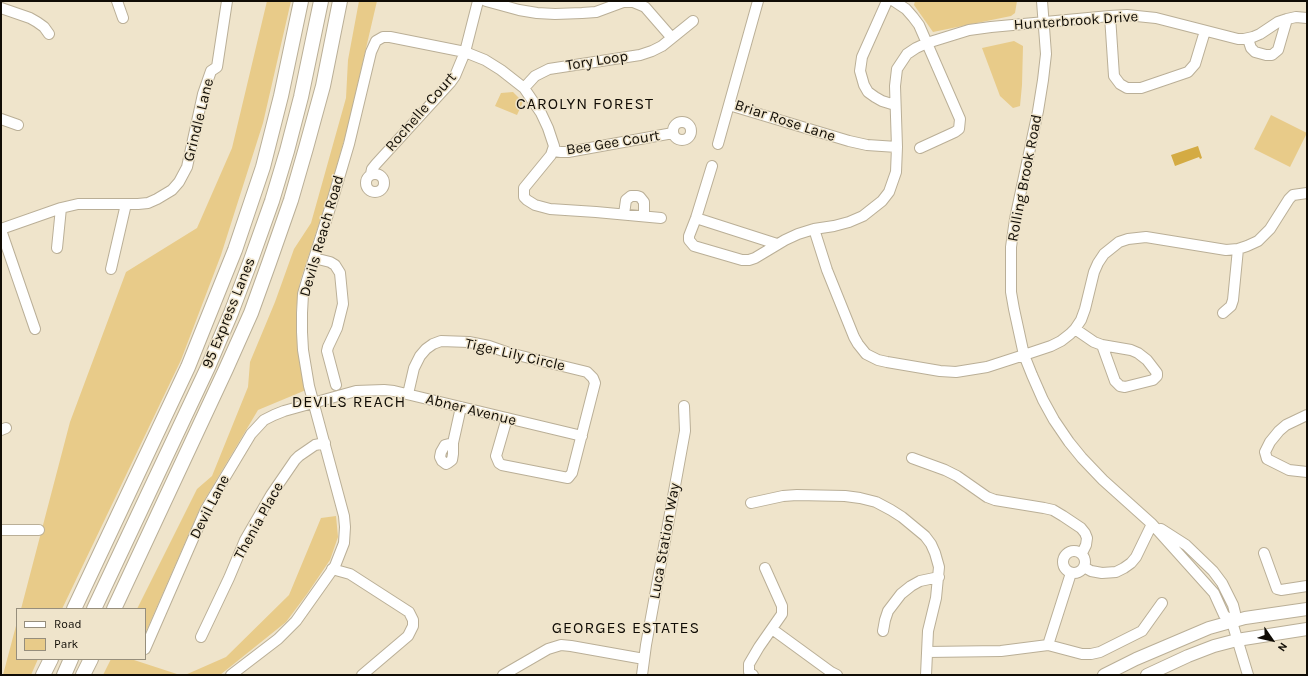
<!DOCTYPE html>
<html>
<head>
<meta charset="utf-8">
<style>
  body { margin:0 }
  #map { position:relative; width:1308px; height:676px; overflow:hidden; background:#efe4cb; font-family:Karla,sans-serif }
  canvas { display:block }
  .frame { position:absolute; inset:0; border:2px solid #100c05; pointer-events:none }
  .legend { position:absolute; left:16px; top:608px; width:130px; height:52px; box-sizing:border-box; background:#efe4cb; border:1px solid #968e7c; margin:0; padding:5px 7px; list-style:none; font-size:12px; color:#100c05 }
  .legend li { display:flex; align-items:center; gap:8px; height:20px }
  .legend b { width:20px; border:1px solid #968e7c }
  .north { position:absolute; left:1252px; top:620px; width:40px; height:40px; -webkit-text-stroke:3px #efe4cb; paint-order:stroke; rotate:124deg; font-size:11px; font-weight:700; line-height:16px; text-align:center; color:#100c05 }
  .north::after { content:''; display:block; margin:auto; width:14px; height:18px; background:#100c05; clip-path:polygon(50% 0,100% 100%,50% 72%,0 100%) }
</style>
</head>
<body>
<div id="map">
<canvas width="1308" height="676"></canvas>
<div class="frame"></div>
<ul class="legend">
<li><b style="height:5px;background:#fff"></b>Road</li>
<li><b style="height:11px;background:#e8cb89"></b>Park</li>
</ul>
<div class="north">N</div>
</div>
<script>
const ctx = document.querySelector('canvas').getContext('2d');
ctx.lineJoin = 'round';
function fillPath(path, color) {
  ctx.fillStyle = color;
  ctx.fill(path, 'evenodd');
}
function poly(rows) {
  const path = new Path2D();
  for (const r of rows) {
    if (r.length === 3) {
      path.moveTo(r[0] + r[2], r[1]);
      path.arc(r[0], r[1], r[2], 0, 2 * Math.PI);
      continue;
    }
    path.moveTo(r[0], r[1]);
    for (let i = 2; i < r.length; i += 2) path.lineTo(r[i], r[i + 1]);
  }
  return path;
}
function stroke(path, color, width, dash) {
  ctx.strokeStyle = color;
  ctx.lineWidth = width;
  ctx.lineCap = dash ? 'butt' : 'round';
  ctx.setLineDash(dash || []);
  ctx.stroke(path);
}
function drawText(font, color, halo, rows, align = 'center') {
  ctx.font = font + ' Karla,sans-serif';
  ctx.lineWidth = 3;
  ctx.setLineDash([]);
  ctx.textBaseline = 'middle';
  ctx.strokeStyle = halo;
  ctx.fillStyle = color;
  for (const [text, x, y, turn = 0] of rows) {
    ctx.save();
    ctx.translate(x, y);
    ctx.rotate((+turn || 0) * Math.PI / 180);
    ctx.textAlign = isNaN(turn) ? turn : align;
    if (halo) ctx.strokeText(text, 0, 0);
    ctx.fillText(text, 0, 0);
    ctx.restore();
  }
}
fillPath(poly([
  [267,1,291,1,263,123,221,255,181,360,62,609,21,609,70,422,126,272,197,228,232,148],
  [359,1,377,1,347,130,329,193,300,282,296,311,300,363,306,390,258,410,201,506,145,634,145,609,137,609,197,489,212,476,248,387,250,362,275,302,294,249,311,223,346,98,348,60],
  [915,1,1017,1,1015,13,1011,16,933,32,914,5],
  [1014,41,1023,46,1022,85,1020,106,1013,108,1000,96,982,48],
  [513,92,523,102,517,115,495,106,501,93],
  [1271,115,1307,133,1290,167,1254,149],
  [336,516,338,537,330,560,307,594,286,622,220,675,185,675,226,657,289,595,321,518],
  [17,622,17,659,38,659,31,675,3,675],
  [111,659,134,659,134,660,180,675,103,675]
]), '#e8cb89');
fillPath(poly([
  [1198,146,1202,158,1200,159,1199,157,1175,166,1171,155]
]), '#d4ab43');
const minor = poly([
  [117,1,123,18],
  [486,1,519,10,537,13,555,14,582,13,596,12,623,2,633,2,645,7,672,38],
  [887,1,862,57,860,71,864,85,868,92,875,97,882,101,895,105],
  [894,1,906,9,913,17,919,25,960,119,959,129,955,132,920,148],
  [1042,1,1046,54,1043,80,1038,111,1015,219,1011,247,1011,292,1014,309,1024,355,1032,375,1043,400,1054,420,1069,442,1082,458,1103,480,1152,524,1214,593,1224,615,1232,622],
  [1,8,30,18,37,22,44,27,49,34],
  [1110,16,1114,76,1120,84,1127,88,1141,88,1188,72,1195,64,1205,31],
  [1248,39,1251,48,1255,52,1266,55,1272,55,1278,50,1287,19],
  [524,88,535,76,549,69,640,55,652,51,662,46,693,21],
  [729,105,849,141,867,145,897,147],
  [1,119,18,125],
  [682,131,9],
  [718,144,758,1],
  [553,151,561,152,568,152,673,133],
  [712,166,696,218,689,236,689,240,694,246,742,260,749,260,755,258,785,240,798,234,814,229,834,226,849,222,863,216,882,201,889,192,896,172,897,147,895,86,897,69,907,54,916,48,927,43,969,30,991,27,1110,16,1127,15,1156,18,1238,39,1244,39,1253,37,1260,34,1278,22,1287,19,1296,17,1307,18],
  [375,183,9],
  [371,174,372,169,376,164,450,83,455,76,465,52,478,1],
  [624,214,626,200,631,196,637,196,640,197,644,202,644,216],
  [696,218,777,244],
  [1,229,61,208,78,204,138,204,148,203,157,199,172,190,179,182,187,167,203,94,211,71,217,67,227,1],
  [814,229,827,270,854,337,858,344,866,354,878,360,887,362,940,371,956,372,987,367,1024,355,1051,346,1061,341,1070,334,1075,329,1081,320,1085,309,1094,272,1098,263,1104,254,1119,242,1128,239,1146,237,1226,250,1238,249,1247,246,1258,241,1270,229,1289,199,1293,195,1307,193],
  [1,230,35,329],
  [57,248,61,208],
  [314,258,330,262,335,265,340,273,343,304,337,328,328,347,327,351,336,385],
  [111,269,126,204],
  [1223,313,1231,306,1233,300,1238,249],
  [1075,329,1094,342,1102,345],
  [1102,345,1131,350,1138,353,1147,360,1157,373,1157,376,1153,380,1125,387,1120,386,1115,381,1102,345],
  [408,394,414,368,420,356,426,349,433,344,441,341,469,342,489,346,509,353,587,372,593,378,595,383,572,473,568,478,502,465,499,463,496,456,507,418],
  [1307,415,1286,425,1279,431,1270,442,1265,452,1267,459,1289,470,1307,472],
  [1,430,6,428],
  [453,443,453,454,452,460,448,463,446,464,442,461,440,457,441,452,445,445,453,443],
  [453,443,461,407],
  [912,458,945,470,957,476,987,497,995,500,1044,508,1053,510,1063,516,1081,528,1085,533,1087,538,1086,545,1082,553],
  [751,503,783,496,797,495,845,496,860,498,876,502,891,510,902,517,925,536,931,544,935,553,939,567,936,598,928,631,926,675],
  [1161,529,1186,545,1213,571,1222,583,1233,605,1235,613,1232,622,1248,675],
  [1,530,39,530],
  [1074,562,11],
  [1264,553,1277,589,1281,590,1307,586],
  [1084,567,1091,571,1102,573,1116,572,1124,568,1131,563,1136,557,1152,524],
  [332,569,350,574,409,612,413,620,413,626,408,636,362,675],
  [772,629,831,672,837,675],
  [883,631,885,620,888,611,901,594,911,586,920,581,939,577],
  [201,637,229,578,245,540,271,495,295,460,299,456,315,445,325,443],
  [1048,645,1071,573],
  [145,649,206,509,251,434,264,420,274,415,284,411,356,391,384,390,394,391,582,436],
  [927,652,1001,651,1048,645,1082,654,1091,654,1100,652,1142,631,1162,603],
  [231,675,278,639,296,621,335,566,344,543,345,527,344,516,309,386,303,350,302,332,302,313,303,294,308,277,331,205,349,144,371,52,376,41,383,37,390,37,465,52,485,60,501,70,524,88,541,113,548,128,554,146,551,155,524,188,524,197,527,200,535,205,550,209,596,212,661,218],
  [503,675,548,649,561,645,571,646,644,659],
  [642,675,646,645,685,431,684,406],
  [753,675,749,672,749,664,759,647,782,614,782,606,765,568]
]);
const major = poly([
  [1104,675,1136,659,1209,628,1245,618,1307,609],
  [1147,675,1188,656,1214,646,1237,640,1307,629]
]);
const highway = poly([
  [74,609,188,367,235,250,263,167,281,96,301,1],
  [94,609,208,367,231,313,251,260,272,201,287,151,301,97,321,1],
  [114,609,226,369,251,313,269,263,291,200,306,148,323,86,340,1],
  [43,675,51,659],
  [64,675,71,659],
  [83,675,91,659]
]);
stroke(minor, '#baaf97', 12);
stroke(major, '#baaf97', 14);
stroke(highway, '#baaf97', 16);
stroke(minor, '#fff', 10);
stroke(major, '#fff', 12);
stroke(highway, '#fff', 14);
drawText('15px', '#100c05', '#efe4cb', [
  ["Hunterbrook Drive",1076,21,-4],
  ["Tory Loop",597,61,-9],
  ["Rochelle Court",421,112,-49],
  ["Grindle Lane",199,120,-76],
  ["Briar Rose Lane",785,121,18],
  ["Bee Gee Court",613,143,-9],
  ["Rolling Brook Road",1025,178,-79],
  ["Devils Reach Road",322,236,-74],
  ["95 Express Lanes",229,313,-68],
  ["Tiger Lily Circle",515,355,13],
  ["Abner Avenue",471,410,14],
  ["Devil Lane",210,507,-63],
  ["Thenia Place",259,521,-61],
  ["Luca Station Way",665,541,-80]
]);
ctx.letterSpacing = '1px';
drawText('16px', '#100c05', '#efe4cb', [
  ["CAROLYN FOREST",585,104],
  ["DEVILS REACH",349,402],
  ["GEORGES ESTATES",626,628]
]);
ctx.letterSpacing = '0px';
</script>
</body>
</html>
